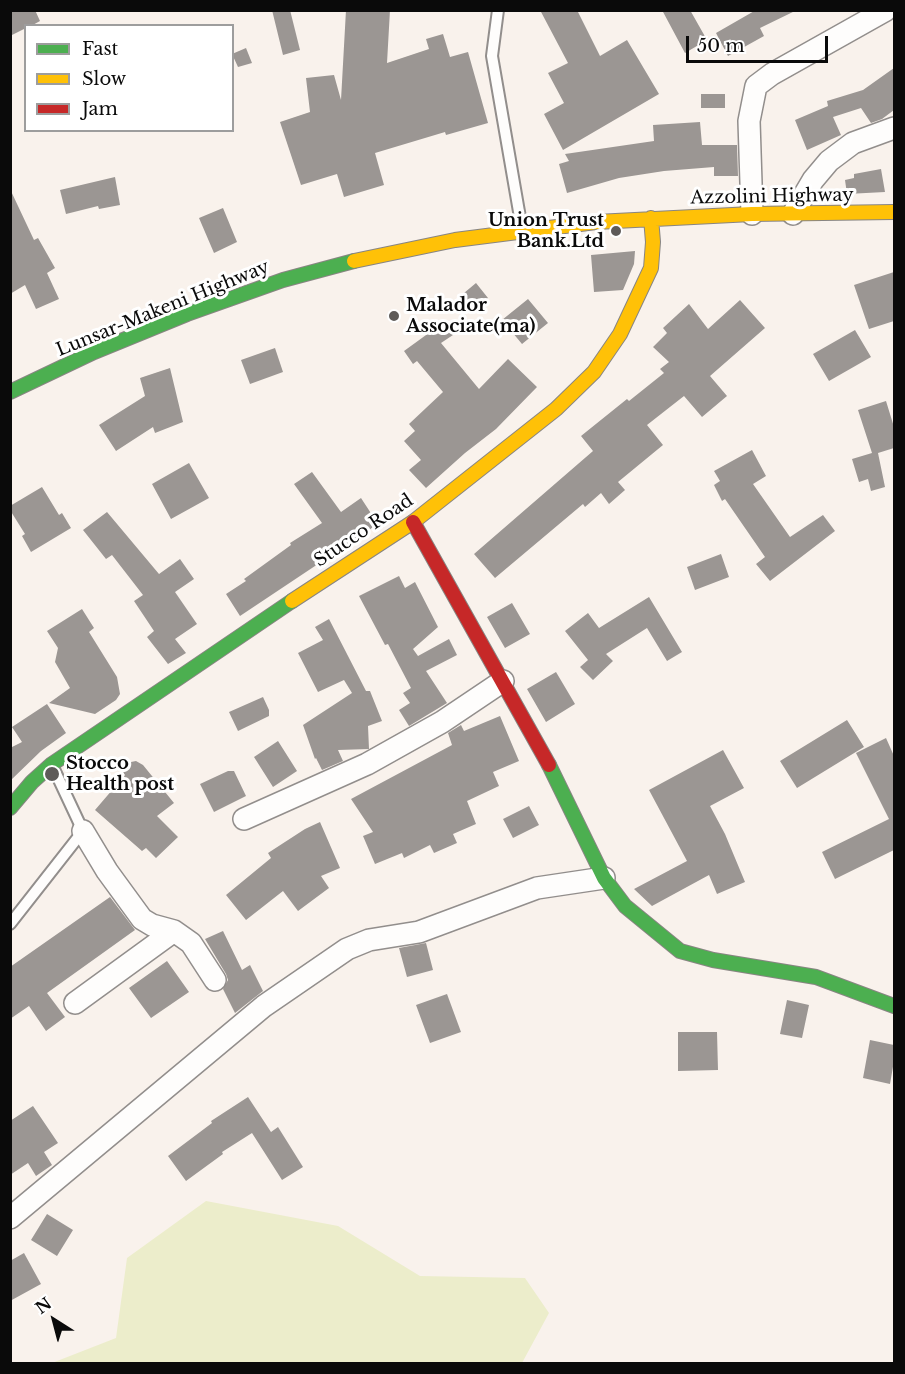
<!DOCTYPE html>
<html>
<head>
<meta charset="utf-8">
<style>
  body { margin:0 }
  #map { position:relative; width:905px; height:1374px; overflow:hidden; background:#f9f2ec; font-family:"Libre Baskerville",serif }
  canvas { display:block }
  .frame { position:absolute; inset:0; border:12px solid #0a0a0a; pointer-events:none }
  .legend { position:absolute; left:24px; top:24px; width:210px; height:108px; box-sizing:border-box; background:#fff; border:2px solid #9d9d9d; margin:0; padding:8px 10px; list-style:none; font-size:18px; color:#0a0a0a }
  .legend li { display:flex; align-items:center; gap:12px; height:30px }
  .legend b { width:30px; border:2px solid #9d9d9d }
  .north { position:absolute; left:24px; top:1290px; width:60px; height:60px; -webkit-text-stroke:4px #fff; paint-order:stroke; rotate:324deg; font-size:16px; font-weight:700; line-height:24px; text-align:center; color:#0a0a0a }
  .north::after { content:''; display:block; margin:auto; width:21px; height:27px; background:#0a0a0a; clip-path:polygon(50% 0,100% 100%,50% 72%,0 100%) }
  .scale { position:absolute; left:686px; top:36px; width:142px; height:27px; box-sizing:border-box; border:3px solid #0a0a0a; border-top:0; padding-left:8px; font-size:18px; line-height:21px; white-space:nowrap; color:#0a0a0a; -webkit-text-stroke:4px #fff; paint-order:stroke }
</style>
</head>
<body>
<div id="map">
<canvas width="905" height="1374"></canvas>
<div class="frame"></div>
<ul class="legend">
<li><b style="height:8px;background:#4caf50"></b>Fast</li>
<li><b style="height:8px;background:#ffc107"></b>Slow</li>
<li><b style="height:8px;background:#c62828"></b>Jam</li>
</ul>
<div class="north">N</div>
<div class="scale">50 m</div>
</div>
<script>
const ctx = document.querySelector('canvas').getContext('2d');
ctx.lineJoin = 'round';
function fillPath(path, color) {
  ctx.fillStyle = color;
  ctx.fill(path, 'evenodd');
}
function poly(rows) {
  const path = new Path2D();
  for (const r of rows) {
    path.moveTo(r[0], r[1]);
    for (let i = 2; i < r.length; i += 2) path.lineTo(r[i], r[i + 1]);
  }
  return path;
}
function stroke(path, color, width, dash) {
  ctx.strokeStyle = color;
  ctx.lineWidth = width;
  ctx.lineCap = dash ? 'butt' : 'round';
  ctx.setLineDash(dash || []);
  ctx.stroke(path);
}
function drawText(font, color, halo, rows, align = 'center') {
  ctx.font = font + ' "Libre Baskerville",serif';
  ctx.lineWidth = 6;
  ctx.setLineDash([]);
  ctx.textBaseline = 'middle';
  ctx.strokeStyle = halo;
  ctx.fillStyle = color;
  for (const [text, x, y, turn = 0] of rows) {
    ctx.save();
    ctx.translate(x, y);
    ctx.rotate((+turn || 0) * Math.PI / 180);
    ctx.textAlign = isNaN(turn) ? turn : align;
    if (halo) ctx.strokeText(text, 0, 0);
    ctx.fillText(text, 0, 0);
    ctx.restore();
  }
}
fillPath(poly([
  [206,1201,338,1226,420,1276,525,1278,549,1313,522,1363,52,1363,116,1338,127,1258]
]), '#ecedcb');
fillPath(poly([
  [10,10,35,10,40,21,31,26,26,26,26,28,10,36],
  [272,10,290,10,300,50,283,55],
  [346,10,390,10,387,63,429,49,426,39,443,34,450,57,468,52,488,123,446,135,445,132,375,153,384,185,344,197,337,174,301,185,280,122,310,112,306,78,334,75,341,100],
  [540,10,577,10,600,56,627,40,659,94,563,150,544,114,564,103,548,73,568,63],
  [662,10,690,10,707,40,685,53],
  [756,10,797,10,760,28,764,36,728,56,716,33],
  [246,48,252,63,238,67,232,54],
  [894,68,894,110,882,119,871,123,861,108,833,117,841,135,807,150,795,120,828,106,827,101,863,90],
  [701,94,725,94,725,108,701,108],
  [700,122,702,145,737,145,738,176,714,176,714,167,664,171,619,178,567,193,559,164,569,161,565,154,654,141,653,125],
  [881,169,885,192,847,194,845,180,854,178,854,174],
  [115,177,120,205,99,209,98,206,66,214,60,190],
  [10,189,34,240,38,238,55,268,47,273,59,299,36,309,25,285,10,294],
  [223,208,237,242,214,253,199,218],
  [635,251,634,264,623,290,594,292,591,255],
  [894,272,894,321,869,329,854,285],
  [476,283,488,298,471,313,458,298],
  [528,299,548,323,522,344,502,320],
  [740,300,765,328,710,376,727,396,702,417,684,396,647,425,663,445,618,482,625,490,609,504,601,493,585,507,583,504,495,578,474,554,593,451,581,436,627,399,629,401,664,373,660,369,669,362,653,347,667,333,663,328,689,304,708,329],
  [444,322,453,335,441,343,479,389,508,359,537,387,496,429,465,453,426,488,409,470,421,460,404,441,415,431,409,424,443,392,417,361,413,364,404,351],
  [855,330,871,357,829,381,813,354],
  [275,348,283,372,250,384,241,360],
  [170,368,183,422,155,433,153,427,116,451,99,425,145,396,140,378],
  [886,401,894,427,894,448,878,453,885,487,871,491,868,479,859,482,852,459,872,453,858,410],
  [752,450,766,476,753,484,790,537,823,515,835,531,770,581,756,564,765,557,725,499,722,501,714,485,720,481,714,471],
  [189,463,209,498,171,519,152,484],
  [312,472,341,512,361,498,378,524,240,616,226,594,246,581,244,579,291,545,290,543,322,523,294,484],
  [42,487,59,515,62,513,71,528,31,552,22,536,25,534,10,510,10,506],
  [107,512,159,574,180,559,194,579,175,592,197,624,175,639,186,653,168,664,147,637,154,631,134,601,143,595,112,555,106,559,83,530],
  [721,554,729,577,695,590,687,567],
  [399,576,405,588,415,582,438,627,413,649,418,656,449,639,457,655,426,671,447,703,409,726,399,710,410,703,403,693,411,688,388,644,385,645,359,596],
  [649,597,682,652,667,661,647,628,606,654,613,661,593,680,580,667,588,660,565,631,588,613,599,628],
  [512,603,530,634,505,648,487,617],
  [82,609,94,628,89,632,117,677,120,694,116,700,95,714,49,703,70,688,55,662,58,648,47,631],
  [329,619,366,691,370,691,382,721,368,726,369,749,338,750,343,761,322,770,316,758,315,759,303,725,352,693,344,680,318,692,298,653,323,640,315,627],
  [556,672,575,704,546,722,527,689],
  [263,697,269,710,269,716,238,731,229,712],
  [47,704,66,733,41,751,10,781,10,748,22,742,12,727],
  [500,716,519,761,493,772,499,786,467,801,476,824,453,834,457,843,434,853,430,845,404,858,402,853,375,864,363,836,373,832,351,799,452,745,448,733,461,725,464,731],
  [847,720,864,747,797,788,780,761],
  [886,738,894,756,894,850,835,879,822,852,889,819,856,753],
  [278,741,297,771,273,787,254,757],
  [723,750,744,788,710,806,725,834,745,882,717,894,709,875,652,906,634,889,687,861,649,790],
  [136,761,143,765,174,803,157,816,178,837,156,858,146,848,142,851,95,810,125,775,123,772,126,763],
  [228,771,234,771,246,796,214,812,200,784],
  [529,806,539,825,513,838,503,819],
  [320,822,340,868,321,876,329,888,298,911,283,891,246,920,226,895,271,858,268,853,305,829],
  [110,897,135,930,47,993,65,1017,46,1031,29,1006,10,1019,10,967],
  [223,931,242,970,250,965,263,991,235,1013,223,989,228,980,226,974,205,939],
  [426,943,433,970,407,977,399,948],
  [167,961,189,992,151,1018,129,988],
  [447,994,461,1032,430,1043,416,1005],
  [787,1000,809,1005,802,1038,780,1034],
  [678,1032,717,1032,718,1070,678,1071],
  [870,1040,894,1045,894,1061,890,1084,863,1078],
  [248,1097,271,1132,278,1127,303,1167,282,1180,252,1133,222,1152,223,1154,186,1181,168,1156,212,1123,211,1121],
  [33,1106,58,1143,44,1152,52,1165,36,1176,28,1163,10,1175,10,1121],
  [47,1214,73,1230,57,1256,31,1240],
  [24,1253,41,1284,10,1301,10,1261]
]), '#9b9693');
const lane = poly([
  [498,10,492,56,522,229],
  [10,924,83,831,53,767]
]);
const street = poly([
  [752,214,749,121,756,86,772,74,886,10],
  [793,214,813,180,829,161,853,143,894,128],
  [244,819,367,764,442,722,503,681],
  [83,831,107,871,142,919,152,925,174,931,191,943,215,980],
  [75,1003,174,931],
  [10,1218,264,1006,347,949,369,940,419,932,537,888,604,878]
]);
const fast = poly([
  [10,392,94,352,187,314,283,280,354,261],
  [549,765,604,878,625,906,680,951,713,960,816,977,894,1006],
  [10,808,32,782,52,764,292,601]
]);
const slow = poly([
  [354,261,455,240,596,222,752,214,894,212],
  [292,601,413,522,556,409,594,372,620,334,651,268,653,242,651,218]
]);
const jam = poly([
  [413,522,549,765]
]);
stroke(lane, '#928e8c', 14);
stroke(street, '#928e8c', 24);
stroke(fast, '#888582', 16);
stroke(slow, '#888582', 16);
stroke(jam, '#888582', 16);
stroke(lane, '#fefdfc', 10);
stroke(street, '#fefdfc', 21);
stroke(fast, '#4caf50', 14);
stroke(slow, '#ffc107', 14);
stroke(jam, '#c62828', 14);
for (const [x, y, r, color] of [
  [616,231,6,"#5e5b59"],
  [394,316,6,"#5e5b59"],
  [52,774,8,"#5e5b59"]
]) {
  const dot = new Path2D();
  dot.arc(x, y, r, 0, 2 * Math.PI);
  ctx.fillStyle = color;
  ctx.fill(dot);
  stroke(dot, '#fff', 2);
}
drawText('18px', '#0a0a0a', '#fff', [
  ["Azzolini Highway",772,197,-1],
  ["Lunsar-Makeni Highway",163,309,-22],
  ["Stucco Road",364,531,-34]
]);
drawText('bold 18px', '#0a0a0a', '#fff', [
  ["Union Trust",604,221,"right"],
  ["Bank.Ltd",604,242,"right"],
  ["Malador",406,306],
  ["Associate(ma)",406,327],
  ["Stocco",66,764],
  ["Health post",66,785]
], 'left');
</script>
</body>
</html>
